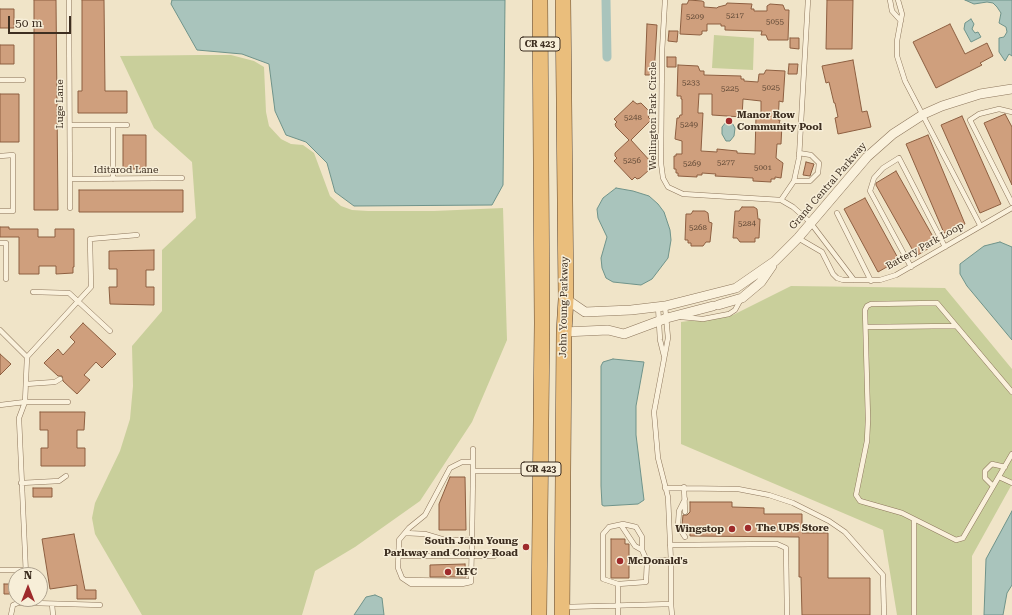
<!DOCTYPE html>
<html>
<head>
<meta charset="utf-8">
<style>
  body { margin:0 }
  #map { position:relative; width:1012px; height:615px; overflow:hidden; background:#f0e4c8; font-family:"Roboto Serif",serif }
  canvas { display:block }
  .north { position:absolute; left:8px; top:567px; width:40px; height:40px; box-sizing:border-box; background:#f7eed8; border:1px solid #ada18e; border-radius:50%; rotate:0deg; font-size:11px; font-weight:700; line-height:16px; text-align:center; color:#3d2e20 }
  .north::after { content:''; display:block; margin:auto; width:14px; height:18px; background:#9e2a2b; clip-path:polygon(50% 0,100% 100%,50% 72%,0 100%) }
  .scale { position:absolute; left:8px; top:16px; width:63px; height:18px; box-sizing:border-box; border:2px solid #3d2e20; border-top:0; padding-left:5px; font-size:12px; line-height:14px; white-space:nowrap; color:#3d2e20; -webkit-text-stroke:3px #f7eed8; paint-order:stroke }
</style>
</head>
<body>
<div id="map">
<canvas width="1012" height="615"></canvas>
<div class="north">N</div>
<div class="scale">50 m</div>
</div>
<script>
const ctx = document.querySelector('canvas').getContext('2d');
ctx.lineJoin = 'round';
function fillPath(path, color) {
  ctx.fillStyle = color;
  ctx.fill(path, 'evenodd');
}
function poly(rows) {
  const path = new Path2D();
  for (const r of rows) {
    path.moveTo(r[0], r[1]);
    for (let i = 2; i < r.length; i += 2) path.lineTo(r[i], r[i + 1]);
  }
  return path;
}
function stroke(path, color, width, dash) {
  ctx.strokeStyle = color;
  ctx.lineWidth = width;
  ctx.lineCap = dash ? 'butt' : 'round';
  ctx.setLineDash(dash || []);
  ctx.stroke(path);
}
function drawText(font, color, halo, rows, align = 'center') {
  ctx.font = font + ' "Roboto Serif",serif';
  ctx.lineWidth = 3;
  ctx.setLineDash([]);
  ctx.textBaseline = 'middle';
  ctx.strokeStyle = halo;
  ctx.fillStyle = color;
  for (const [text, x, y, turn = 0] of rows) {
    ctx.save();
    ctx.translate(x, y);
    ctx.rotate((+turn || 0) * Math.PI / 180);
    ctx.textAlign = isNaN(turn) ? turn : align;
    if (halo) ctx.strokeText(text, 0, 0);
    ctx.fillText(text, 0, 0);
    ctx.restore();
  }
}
fillPath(poly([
  [714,35,754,38,753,70,712,68],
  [199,55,231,55,254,61,264,67,266,112,269,126,281,139,291,144,303,145,314,153,330,196,341,206,352,210,368,211,434,211,503,208,507,340,472,422,420,501,355,547,315,571,302,615,142,615,95,534,92,518,95,503,120,451,130,419,133,386,132,346,162,311,162,250,196,218,192,162,154,128,120,56],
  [791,286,945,288,1012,369,1012,484,972,556,972,615,897,615,883,530,681,444,681,322,733,315]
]), '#c9cf9b');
const water = poly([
  [172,0,505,0,503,185,492,205,354,206,335,192,327,163,306,142,286,135,275,111,269,64,242,54,197,50,171,4,172,0],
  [965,0,1012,0,1012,56,1009,54,1005,61,999,52,999,38,1004,37,1007,32,1006,27,999,23,1001,13,997,7,993,3,987,2,974,4,965,0],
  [971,19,974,24,972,29,975,33,978,32,981,37,971,42,964,29,965,23,971,19],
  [727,121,731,121,735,128,734,136,730,141,726,141,722,134,722,127,727,121],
  [616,188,633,191,649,196,658,204,664,212,670,230,671,240,668,258,652,279,641,285,613,282,606,278,602,268,601,258,607,237,598,218,597,209,603,198,616,188],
  [1000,242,1012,247,1012,340,967,286,960,274,960,264,984,246,1000,242],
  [613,359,644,362,636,406,636,435,644,500,638,504,604,506,602,505,601,486,601,366,603,362,613,359],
  [1012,511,1012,585,1007,593,1003,615,984,615,986,559,1012,511],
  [375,595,382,598,384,615,354,615,366,597,375,595]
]);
fillPath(water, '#a9c4bc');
stroke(water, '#6f938a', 1);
stroke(poly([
  [606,0,607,57]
]), '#a9c4bc', 9);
const building = poly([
  [34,0,56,0,58,210,34,210,34,0],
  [82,0,104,0,105,91,127,91,127,113,78,113,78,91,82,91,82,0],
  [689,0,702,1,704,2,704,7,717,8,718,7,726,5,727,3,752,4,751,9,754,9,754,11,767,11,767,6,770,4,783,5,785,10,789,10,788,40,768,40,766,35,761,35,762,31,725,30,725,26,721,26,721,24,707,24,707,31,702,31,702,34,700,35,680,34,682,4,687,4,689,0],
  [827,0,853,0,852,49,826,49,827,0],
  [0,9,14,9,14,28,0,28,0,9],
  [647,24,657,25,654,75,645,75,647,24],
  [950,24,965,54,987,43,993,56,980,63,982,65,936,88,913,42,950,24],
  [669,31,678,31,677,42,668,41,669,31],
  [790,38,799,38,799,49,790,48,790,38],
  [0,45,14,45,14,64,0,64,0,45],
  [667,57,676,57,676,67,667,67,667,57],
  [853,60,862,112,867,111,871,127,838,134,835,118,838,117,835,103,834,103,829,82,826,83,822,66,853,60],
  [789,64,798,64,797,74,788,74,789,64],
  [678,65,698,66,700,71,704,71,704,75,741,76,741,79,744,79,744,81,758,82,759,74,764,74,766,70,785,71,783,102,779,101,779,104,778,120,780,120,779,124,782,124,781,144,777,144,776,158,783,163,781,178,775,177,775,179,771,179,771,182,753,181,753,178,715,176,716,174,702,173,702,175,697,175,697,177,678,176,678,173,676,173,676,169,674,169,674,156,676,156,676,154,682,154,682,141,675,139,677,118,679,118,680,115,682,115,682,99,681,99,681,96,677,96,678,65],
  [699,94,712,94,712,115,742,117,743,99,761,101,761,116,756,116,755,154,737,153,737,151,717,149,717,152,701,151,703,113,698,113,698,110,699,94],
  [0,94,19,94,19,142,0,142,0,94],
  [633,101,637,104,641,103,650,112,650,115,648,117,651,120,631,140,651,162,648,165,649,170,640,178,637,179,635,177,632,180,614,161,617,158,615,156,615,153,629,140,616,127,615,124,617,122,614,119,633,101],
  [1005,114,1012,127,1012,185,984,123,1005,114],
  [962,116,1001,204,980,213,941,125,962,116],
  [123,135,146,135,146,169,123,169,123,135],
  [928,135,965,224,944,233,906,144,928,135],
  [806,162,814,164,810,176,803,175,806,162],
  [896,171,936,242,936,244,916,256,876,185,876,183,896,171],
  [79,190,183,190,183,212,79,212,79,190],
  [865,198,899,260,878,272,844,209,865,198],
  [742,207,754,207,757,209,758,219,760,219,759,238,755,238,755,242,740,242,737,238,733,238,735,211,739,211,742,207],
  [693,211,705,211,708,213,709,222,712,223,710,242,706,242,703,246,691,246,691,243,688,243,688,240,685,240,686,214,691,214,693,211],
  [0,227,9,227,9,229,38,229,38,237,55,237,55,229,74,229,74,267,73,267,73,273,56,274,56,266,39,266,39,274,19,274,19,237,0,237,0,227],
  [154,250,154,270,146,270,146,287,154,287,154,305,110,304,109,287,117,287,117,269,109,269,109,251,154,250],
  [83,323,116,354,102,368,96,362,84,375,90,380,77,394,63,381,62,376,58,376,44,363,58,349,63,355,75,342,70,337,83,323],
  [0,354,11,364,0,375,0,354],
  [40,412,85,412,84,430,77,430,77,448,85,448,85,466,41,466,41,448,48,448,48,430,40,430,40,412],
  [450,477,465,477,466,530,439,530,439,504,450,477],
  [33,488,52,488,52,497,33,497,33,488],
  [690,502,732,502,732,507,764,508,764,514,802,514,802,533,828,533,828,578,870,578,870,615,802,615,801,577,799,577,799,537,690,536,690,529,685,529,682,525,683,515,687,515,690,512,690,502],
  [74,534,85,590,96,590,96,599,77,599,77,585,50,589,42,539,74,534],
  [611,539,625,539,625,544,629,544,629,578,611,578,611,539],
  [465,564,466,577,430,577,430,565,465,564],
  [4,584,16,584,16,594,4,594,4,584]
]);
fillPath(building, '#cf9f7d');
stroke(building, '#8d5f41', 1);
const service = poly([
  [69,0,70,208],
  [665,0,662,52,661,163,663,178,668,187,683,194,781,200,793,207,810,222,854,280],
  [890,0,892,11,901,21],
  [898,0,902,14,897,41,897,56,905,81,980,225],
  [0,80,23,80],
  [1012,112,999,109,979,114,970,120,1012,203],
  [70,125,127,125],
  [113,125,113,179],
  [0,156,13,155,13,211,0,211],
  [70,179,182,178],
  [794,181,810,181,818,173,819,163,811,155,799,153],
  [781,200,794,181,799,158,808,0],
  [837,213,871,281],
  [798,238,822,252,833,274,837,278,843,280,880,280,896,275,1012,208],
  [0,243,6,243,6,279],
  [911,267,870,191,874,178,883,168,899,158,945,247],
  [33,292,69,293,110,331],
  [658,306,660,340,664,356],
  [681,317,703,319,729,314,735,310,741,299],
  [866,327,956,326],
  [0,330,27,357,25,402,19,418,26,575],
  [27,357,91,287,90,239,137,235],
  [26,384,55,382,60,379],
  [1012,392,937,303,871,304,867,306,865,310,868,419,867,441,856,495,860,501,902,513,956,540,963,538,1012,454],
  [0,405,25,402,68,402],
  [473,462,462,462,450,468,425,515,409,528,399,540,398,568,402,578,411,584,462,584,471,582,472,540,473,471,473,449],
  [473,471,537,471],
  [999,477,1012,483],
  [21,483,59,481,66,476],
  [993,486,985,478,985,471,992,464,1005,467],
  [684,487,685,512],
  [665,488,738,489,769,495,793,503,829,521,845,532,883,575,884,615],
  [685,499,679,511,678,526,685,537],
  [914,519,914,615],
  [621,525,635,546,642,550],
  [405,533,425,534,445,540,472,540],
  [670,545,777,544,786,548,787,615],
  [398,556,494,556],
  [0,570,25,570],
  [406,580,468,581],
  [618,584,603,579,603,534,609,527,623,524,636,527,642,537,642,550,647,561],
  [32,599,33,603,100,605],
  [52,604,53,615],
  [671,604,672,615],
  [565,607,671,604,671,563,668,497,658,458,654,412,668,338,665,306],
  [11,615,13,605,18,603,33,603],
  [618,615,618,584,646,582,647,561,671,560]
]);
const minor = poly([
  [566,299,585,312,631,310,665,306,736,288,775,261,798,238,867,157,893,134,924,114,942,106,980,94,1012,89],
  [718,305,742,298,761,282,772,266],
  [564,332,608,330,624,334,667,318,713,306]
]);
const trunk = poly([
  [539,615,542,323,540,0],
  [562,615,564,332,566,299,563,0]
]);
stroke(service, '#8d765c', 5.5);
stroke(minor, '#8d765c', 10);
stroke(trunk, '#5b4430', 16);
stroke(service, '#faf1dc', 4.5);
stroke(minor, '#faf1dc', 9);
stroke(trunk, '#eabe7c', 15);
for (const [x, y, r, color] of [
  [729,121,4,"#9e2a2b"],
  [748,528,4,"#9e2a2b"],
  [732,529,4,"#9e2a2b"],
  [526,547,4,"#9e2a2b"],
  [620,561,4,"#9e2a2b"],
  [448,572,4,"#9e2a2b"]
]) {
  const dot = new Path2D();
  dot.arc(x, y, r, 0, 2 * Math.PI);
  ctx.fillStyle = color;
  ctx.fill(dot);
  stroke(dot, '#f7eed8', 1.5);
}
drawText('8px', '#624a37', null, [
  ["5217",735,16],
  ["5209",695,17],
  ["5055",775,22],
  ["5233",691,83],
  ["5025",771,88],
  ["5225",730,89],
  ["5248",633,118],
  ["5249",689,125],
  ["5256",632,161],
  ["5277",726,163],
  ["5269",692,164],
  ["5001",763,168],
  ["5284",747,224],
  ["5268",698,228]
]);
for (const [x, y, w] of [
  [540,44,40],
  [541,469,40]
]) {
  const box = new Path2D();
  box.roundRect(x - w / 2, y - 7, w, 14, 3);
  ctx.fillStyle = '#f7eed8';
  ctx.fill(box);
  stroke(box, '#3d2e20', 1);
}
drawText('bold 9px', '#3d2e20', null, [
  ["CR 423",540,44],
  ["CR 423",541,469]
]);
drawText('10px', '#3d2e20', '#f7eed8', [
  ["Luge Lane",60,104,-90],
  ["Wellington Park Circle",653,116,-90],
  ["Iditarod Lane",126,170],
  ["Grand Central Parkway",828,186,-49],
  ["Battery Park Loop",925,246,-29],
  ["John Young Parkway",564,307,-89]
]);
drawText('bold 10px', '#3d2e20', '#f7eed8', [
  ["Manor Row",737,115],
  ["Community Pool",737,127],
  ["The UPS Store",756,528],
  ["Wingstop",724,529,"right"],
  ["South John Young",518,541,"right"],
  ["Parkway and Conroy Road",518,553,"right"],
  ["McDonald's",628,561],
  ["KFC",456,572]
], 'left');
</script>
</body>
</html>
